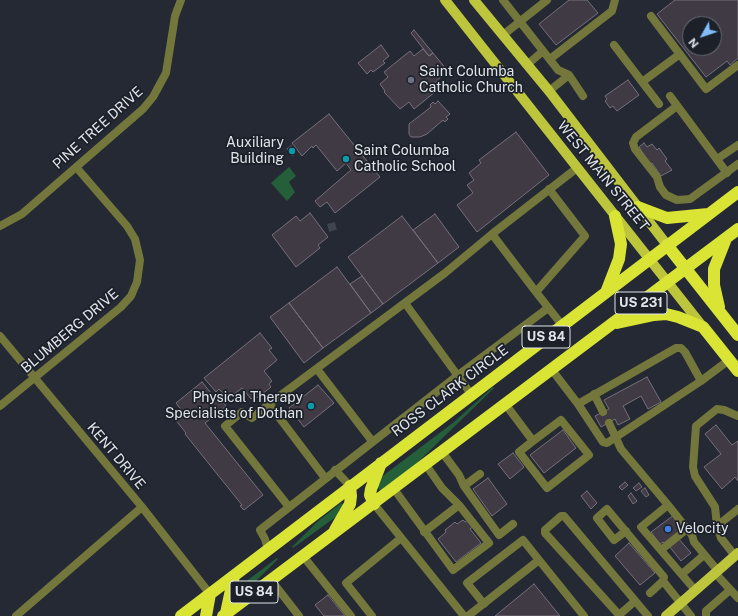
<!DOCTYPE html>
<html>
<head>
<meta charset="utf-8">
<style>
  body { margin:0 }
  #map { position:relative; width:738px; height:616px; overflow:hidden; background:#242933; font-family:"Public Sans",sans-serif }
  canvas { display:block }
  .north { position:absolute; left:682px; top:16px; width:40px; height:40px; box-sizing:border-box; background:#1b2029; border:1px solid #6a6e76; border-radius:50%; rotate:230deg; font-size:11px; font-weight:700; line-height:16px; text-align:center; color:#e1e4ea }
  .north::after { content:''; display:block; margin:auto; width:14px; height:18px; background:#83bcfb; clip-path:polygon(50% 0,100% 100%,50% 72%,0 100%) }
</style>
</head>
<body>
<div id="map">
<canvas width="738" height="616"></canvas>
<div class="north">N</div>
</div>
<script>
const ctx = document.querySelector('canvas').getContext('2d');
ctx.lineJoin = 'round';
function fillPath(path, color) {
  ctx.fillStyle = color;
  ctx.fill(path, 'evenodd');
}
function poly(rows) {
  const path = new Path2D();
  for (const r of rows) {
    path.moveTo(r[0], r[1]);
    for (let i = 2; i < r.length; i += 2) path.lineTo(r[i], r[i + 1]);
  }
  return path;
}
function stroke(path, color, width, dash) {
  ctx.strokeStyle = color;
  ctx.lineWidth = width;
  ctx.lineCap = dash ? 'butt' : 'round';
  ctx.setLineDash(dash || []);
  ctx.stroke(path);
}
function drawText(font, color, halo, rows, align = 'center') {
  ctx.font = font + ' "Public Sans",sans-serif';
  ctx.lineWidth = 3.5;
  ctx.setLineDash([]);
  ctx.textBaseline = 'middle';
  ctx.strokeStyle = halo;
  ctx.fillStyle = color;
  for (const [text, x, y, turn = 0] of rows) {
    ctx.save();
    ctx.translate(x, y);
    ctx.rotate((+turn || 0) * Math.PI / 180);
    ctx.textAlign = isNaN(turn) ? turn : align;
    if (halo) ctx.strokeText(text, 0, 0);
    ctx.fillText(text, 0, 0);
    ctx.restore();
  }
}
fillPath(poly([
  [289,167,296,176,289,182,295,192,287,201,271,183],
  [493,387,494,388,416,464,380,491,377,485,384,475,454,422],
  [341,503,345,506,337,516,293,548,292,547,318,521],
  [277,558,278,559,253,584,239,594,236,590,240,586]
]), '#245f39');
const building = poly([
  [569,0,587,0,598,13,556,45,539,24,569,0],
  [675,0,738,0,738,58,730,65,727,61,706,77,657,14,675,0],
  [690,24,714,24,714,48,690,48,690,24],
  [414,30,433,53,429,56,411,33,414,30],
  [381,45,389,56,383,61,385,63,373,72,371,70,367,74,358,63,381,45],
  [423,49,429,56,433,53,447,70,435,83,440,88,414,109,409,102,400,109,384,92,385,91,380,84,388,77,384,72,410,51,414,56,423,49],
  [628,80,639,95,617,111,613,106,610,108,605,101,607,99,605,96,628,80],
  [438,101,450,114,446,117,448,119,445,122,443,120,427,134,420,137,411,137,409,134,409,124,431,107,430,105,433,102,435,104,438,101],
  [329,114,380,177,335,213,327,202,320,207,315,201,351,170,346,163,337,171,316,145,313,148,312,146,302,156,292,143,329,114],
  [516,132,549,175,477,232,457,205,473,193,467,185,474,180,469,173,481,163,479,160,516,132],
  [644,143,647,147,652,144,657,150,659,148,667,159,665,161,672,170,661,176,652,163,650,164,639,147,644,143],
  [291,146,296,153,292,156,287,149,291,146],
  [310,213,328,237,318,245,320,248,296,267,272,235,296,216,300,221,310,213],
  [435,214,459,247,438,263,413,230,435,214],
  [402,216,438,263,383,304,348,257,402,216],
  [337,267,371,313,323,348,289,303,337,267],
  [362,276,383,304,371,313,350,284,362,276],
  [289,303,323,348,304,363,270,317,289,303],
  [260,333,272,348,269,350,277,360,264,371,272,381,269,384,271,387,257,398,255,395,251,399,242,388,228,399,219,389,216,392,204,378,260,333],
  [647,377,661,402,648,409,641,396,623,406,630,419,618,425,615,419,601,427,595,416,609,409,604,400,647,377],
  [202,382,220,404,223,402,226,406,205,423,263,495,244,510,240,506,242,505,185,434,186,433,174,418,182,411,176,403,202,382],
  [318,385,334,403,304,427,289,408,318,385],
  [716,425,732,445,738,441,738,481,735,477,722,489,704,467,721,454,705,434,716,425],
  [563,430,576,448,544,473,530,455,563,430],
  [513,453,524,467,510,479,498,464,513,453],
  [488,478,507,504,492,516,473,489,488,478],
  [625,482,628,485,622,490,619,487,625,482],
  [639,483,642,487,636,491,633,488,639,483],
  [645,488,649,495,646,497,641,491,645,488],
  [587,491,597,503,591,509,581,496,587,491],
  [631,493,637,501,633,504,628,496,631,493],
  [674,515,683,526,680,529,681,530,664,543,663,542,660,544,651,532,674,515],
  [469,519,474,526,470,529,481,543,456,562,438,539,446,532,445,530,455,522,457,524,463,520,465,522,469,519],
  [678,538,691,553,681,561,669,546,678,538],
  [629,543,655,573,640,585,615,556,629,543],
  [534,584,560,616,495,616,534,584],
  [328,595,345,616,324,616,315,605,328,595]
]);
fillPath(building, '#403a44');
stroke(building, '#77707b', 1);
stroke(poly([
  [331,223,333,231]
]), '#40454e', 8, [8, 4]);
stroke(poly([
  [503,0,558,70,569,75,583,96],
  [651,16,706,89,738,65],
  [503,35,547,0],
  [614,45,659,104],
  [550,59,612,11,615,0],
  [528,64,543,51],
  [642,82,680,54],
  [549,91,569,75],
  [670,96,727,173],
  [677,106,636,137,633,143,635,149,657,177,660,187,666,195,677,200,690,199,738,164],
  [717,159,738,145],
  [549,189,585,236,536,292,562,325],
  [0,226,22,214,143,109,153,97,166,73,175,16,181,0],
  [492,234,536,292],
  [405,303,471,394],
  [0,336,142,507,210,594],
  [317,369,372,441],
  [552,370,578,404,676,348,681,348,685,352,701,381,729,360],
  [594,394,603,412],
  [269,404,445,273,492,234,577,168],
  [578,404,603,442,607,443,701,381],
  [506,405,533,441,519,452,547,488,589,455,561,420,533,441],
  [0,406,121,307,131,296,137,282,140,260,135,239,127,226,76,167],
  [609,423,621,449,668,505,692,535,694,542,718,571],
  [442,452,459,475,464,486,499,535,513,524],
  [335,470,350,486],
  [464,486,480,474],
  [394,489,453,570,489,543,459,505,442,488,426,465],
  [374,504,464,616],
  [668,505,641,527,695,590],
  [289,507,225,426,242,412,252,418,269,404,325,478],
  [717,526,715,507,695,476,693,467,696,426,717,409,724,410,738,416],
  [626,531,614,540,597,518,607,509,664,577,663,581],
  [424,532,459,505],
  [268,550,265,539,260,530,457,376,548,308],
  [661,550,687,529],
  [303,556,351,616],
  [735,556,721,538,717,526,738,509],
  [715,573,738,598],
  [682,574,704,555],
  [271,580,299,616],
  [650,593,663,581,691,616],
  [484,604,467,583,523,540,539,560],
  [619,615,635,601],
  [16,616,142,507],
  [372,616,346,583,401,538],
  [468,616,539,560,584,616],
  [620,616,545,533,545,530,561,516,564,516,648,616],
  [706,616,706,611,730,590]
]), '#73773c', 8);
stroke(poly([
  [445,0,703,327],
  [474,0,549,91,667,245],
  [666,616,738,553]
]), '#bdc53c', 10);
stroke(poly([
  [638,207,667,218,708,214],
  [667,245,738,335],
  [607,290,619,259,621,244,615,216],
  [719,307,714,285,714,269,725,241],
  [617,323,654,315,666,314,678,317,703,327,738,371],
  [374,504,370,495,371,489,381,463],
  [335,530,350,504,351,496,350,486],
  [226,613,234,576],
  [181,616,738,192],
  [206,616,210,594],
  [223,616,738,229]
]), '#dae435', 12);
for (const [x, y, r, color] of [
  [411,80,4,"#6b7280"],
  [292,151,4,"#0f9aa8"],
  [346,159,4,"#0f9aa8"],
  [311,406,4,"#0f9aa8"],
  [668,529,4,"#3f7fe0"]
]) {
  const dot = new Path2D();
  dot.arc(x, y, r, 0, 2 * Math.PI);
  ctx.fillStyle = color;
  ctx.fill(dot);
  stroke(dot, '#1b2029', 1.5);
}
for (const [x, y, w] of [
  [641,303,52],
  [546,337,48],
  [254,592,48]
]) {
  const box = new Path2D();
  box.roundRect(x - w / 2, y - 11, w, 22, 3);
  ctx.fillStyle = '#1b2029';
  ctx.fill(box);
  stroke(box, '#e1e4ea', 1);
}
drawText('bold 13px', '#e1e4ea', null, [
  ["US 231",641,303],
  ["US 84",546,337],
  ["US 84",254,592]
]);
drawText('14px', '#e1e4ea', '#1b2029', [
  ["Saint Columba",419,72],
  ["Catholic Church",419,88],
  ["Auxiliary",284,143,"right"],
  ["Building",284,159,"right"],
  ["Saint Columba",354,151],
  ["Catholic School",354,167],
  ["Physical Therapy",303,398,"right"],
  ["Specialists of Dothan",303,414,"right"],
  ["Velocity",676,529]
], 'left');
drawText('14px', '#e1e4ea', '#1b2029', [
  ["PINE TREE DRIVE",98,128,-42],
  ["WEST MAIN STREET",603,176,51],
  ["BLUMBERG DRIVE",70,331,-40],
  ["ROSS CLARK CIRCLE",450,391,-37],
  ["KENT DRIVE",116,456,50]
]);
</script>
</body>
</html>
